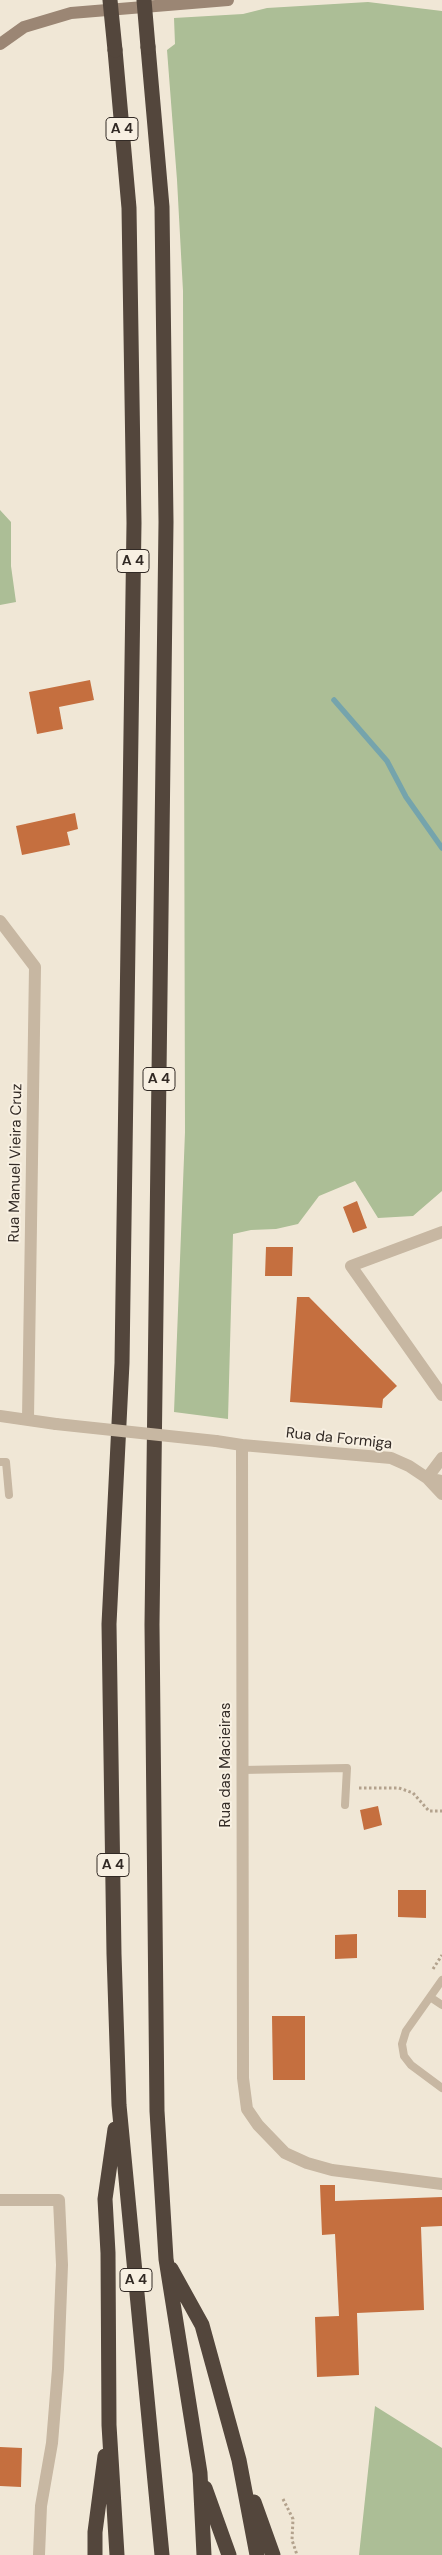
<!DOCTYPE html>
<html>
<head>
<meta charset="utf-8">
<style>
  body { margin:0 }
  canvas { display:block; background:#f0e7d6 }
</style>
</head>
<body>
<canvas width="442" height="2555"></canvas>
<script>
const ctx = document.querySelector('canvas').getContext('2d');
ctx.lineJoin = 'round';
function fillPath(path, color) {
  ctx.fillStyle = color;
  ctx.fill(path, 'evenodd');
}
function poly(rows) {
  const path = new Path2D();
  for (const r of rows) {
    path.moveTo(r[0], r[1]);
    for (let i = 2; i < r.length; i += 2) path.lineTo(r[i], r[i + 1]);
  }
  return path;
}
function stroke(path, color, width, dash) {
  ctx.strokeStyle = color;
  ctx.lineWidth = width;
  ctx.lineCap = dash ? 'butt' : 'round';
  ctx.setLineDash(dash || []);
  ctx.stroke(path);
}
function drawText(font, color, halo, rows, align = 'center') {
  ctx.font = font + ' "DM Sans",sans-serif';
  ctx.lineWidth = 4;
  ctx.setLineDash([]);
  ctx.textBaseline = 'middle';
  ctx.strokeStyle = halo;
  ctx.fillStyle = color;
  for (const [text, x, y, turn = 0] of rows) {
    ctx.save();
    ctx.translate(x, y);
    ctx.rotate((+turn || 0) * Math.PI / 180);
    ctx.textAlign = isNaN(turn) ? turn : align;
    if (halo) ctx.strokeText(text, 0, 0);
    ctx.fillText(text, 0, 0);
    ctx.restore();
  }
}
fillPath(poly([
  [368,2,442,11,442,1191,413,1216,378,1218,355,1181,319,1196,298,1224,276,1229,251,1230,233,1234,228,1419,174,1412,185,1132,183,291,177,180,167,50,175,44,174,18,243,14,267,8],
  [0,510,11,522,11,566,16,602,0,605],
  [375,2406,442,2448,442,2555,359,2555]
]), '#acbe96');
stroke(poly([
  [334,700,387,761,406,797,442,848]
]), '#75a4ac', 5.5);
fillPath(poly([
  [90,680,94,700,59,707,63,729,37,734,29,692],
  [75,813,78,829,67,832,70,845,22,855,16,826],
  [357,1201,367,1228,353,1233,343,1207],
  [266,1247,293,1247,292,1276,265,1276],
  [297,1297,309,1297,397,1386,383,1399,382,1408,290,1402],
  [378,1806,382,1825,364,1830,360,1810],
  [398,1890,426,1890,426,1918,398,1917],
  [357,1934,357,1958,335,1959,335,1935],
  [272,2016,305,2016,305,2080,273,2080],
  [320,2185,335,2185,335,2201,442,2197,442,2226,421,2227,424,2310,357,2313,359,2375,317,2377,315,2317,339,2316,335,2234,322,2235],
  [0,2447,22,2448,21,2487,0,2486]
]), '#c56f3f');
stroke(poly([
  [359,1788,399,1788,413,1793,429,1811,442,1811],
  [433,1969,442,1955],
  [283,2499,293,2519,292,2540,297,2555]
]), '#b3a28d', 3, [2.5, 2.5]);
stroke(poly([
  [0,1462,6,1462,9,1495],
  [242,1770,347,1768,345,1805],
  [442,1980,406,2031,402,2044,404,2056,411,2065,442,2088],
  [430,1997,442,2005]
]), '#c7b7a2', 8);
stroke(poly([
  [0,921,35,967,28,1418],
  [442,1232,351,1266,442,1395],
  [0,1416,56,1424],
  [216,1441,242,1445,243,2078,247,2109,258,2125,285,2153,307,2163,332,2170,442,2184],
  [242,1445,391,1458,409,1466,427,1478,442,1481],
  [427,1478,442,1458],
  [427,1478,442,1494],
  [0,2200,59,2200,62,2265,58,2369,52,2443,41,2506,39,2555]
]), '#c7b7a2', 12);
stroke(poly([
  [0,44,24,27,71,13,228,0]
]), '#9b8674', 12);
stroke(poly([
  [148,47,162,207,166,522,152,1624,157,2111,166,2259,200,2473,204,2555],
  [115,50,129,208,134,523,122,1363,109,1624,114,1954,119,2105,162,2555],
  [115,2129,105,2199,108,2253,109,2425,117,2555],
  [171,2269,202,2325,239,2460,257,2555],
  [205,2488,229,2555],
  [254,2502,273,2555],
  [95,2555,95,2532,105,2456]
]), '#53463c', 15);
stroke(poly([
  [56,1424,216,1441]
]), '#c7b7a2', 12);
stroke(poly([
  [110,0,115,50],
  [144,0,148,47]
]), '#53463c', 15);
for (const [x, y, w] of [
  [122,129,32],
  [133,561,32],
  [159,1079,32],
  [113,1865,32],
  [136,2280,32]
]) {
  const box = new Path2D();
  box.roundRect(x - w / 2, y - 11.5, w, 23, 4);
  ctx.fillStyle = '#f8f0e2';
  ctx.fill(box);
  stroke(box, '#322a25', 1);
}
drawText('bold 14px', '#322a25', null, [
  ["A 4",122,129],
  ["A 4",133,561],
  ["A 4",159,1079],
  ["A 4",113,1865],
  ["A 4",136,2280]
]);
drawText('15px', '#322a25', '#f8f0e2', [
  ["Rua Manuel Vieira Cruz",16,1163,-89],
  ["Rua da Formiga",339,1439,6],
  ["Rua das Macieiras",226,1765,-90]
]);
</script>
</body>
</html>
